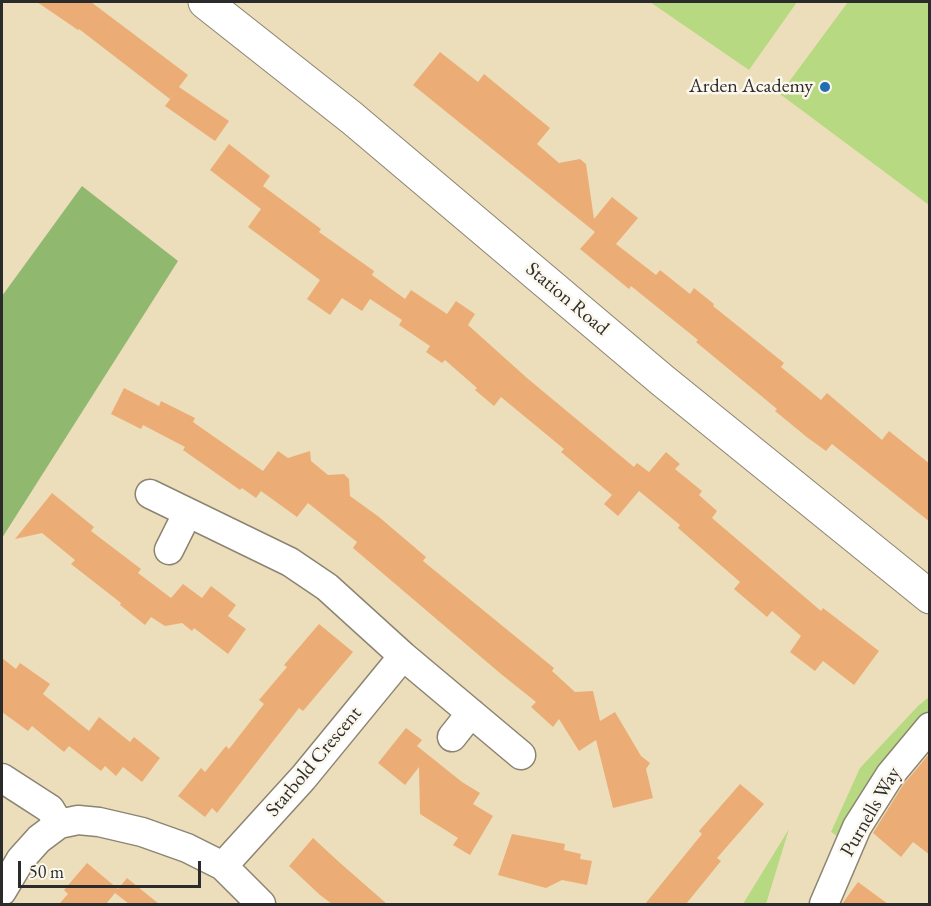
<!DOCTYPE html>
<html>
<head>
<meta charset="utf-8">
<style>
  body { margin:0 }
  #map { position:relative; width:931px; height:906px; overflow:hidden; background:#ecdeba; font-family:"EB Garamond",serif }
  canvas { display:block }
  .frame { position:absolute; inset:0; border:3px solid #2b2b2b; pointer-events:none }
  .scale { position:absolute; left:18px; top:861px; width:183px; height:27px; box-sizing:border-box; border:3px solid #2b2b2b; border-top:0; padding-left:8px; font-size:18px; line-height:21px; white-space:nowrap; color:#2b2b2b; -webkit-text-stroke:4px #fbf7ec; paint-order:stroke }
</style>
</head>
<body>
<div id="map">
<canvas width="931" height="906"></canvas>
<div class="frame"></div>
<div class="scale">50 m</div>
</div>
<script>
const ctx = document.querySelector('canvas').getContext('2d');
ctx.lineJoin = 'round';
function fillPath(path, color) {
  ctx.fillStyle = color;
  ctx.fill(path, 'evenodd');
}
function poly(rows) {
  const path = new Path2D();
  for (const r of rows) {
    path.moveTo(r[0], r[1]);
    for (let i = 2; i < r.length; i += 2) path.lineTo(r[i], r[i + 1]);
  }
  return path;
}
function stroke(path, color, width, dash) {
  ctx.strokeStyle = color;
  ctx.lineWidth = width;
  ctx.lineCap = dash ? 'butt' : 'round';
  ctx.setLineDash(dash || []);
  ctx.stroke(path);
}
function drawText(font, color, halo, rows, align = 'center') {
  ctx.font = font + ' "EB Garamond",serif';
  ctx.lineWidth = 5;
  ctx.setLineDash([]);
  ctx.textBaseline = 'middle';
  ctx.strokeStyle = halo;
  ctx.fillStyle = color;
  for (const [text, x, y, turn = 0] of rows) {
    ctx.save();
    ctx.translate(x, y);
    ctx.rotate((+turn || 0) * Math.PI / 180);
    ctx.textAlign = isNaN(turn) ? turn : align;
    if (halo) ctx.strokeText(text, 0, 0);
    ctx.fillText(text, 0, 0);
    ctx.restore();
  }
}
fillPath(poly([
  [650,2,797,2,749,70],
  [848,2,929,2,929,205,780,94],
  [929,697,929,740,854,847,831,832,860,768,918,706],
  [789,829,766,904,743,904]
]), '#b6d981');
fillPath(poly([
  [82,186,178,261,2,538,2,296]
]), '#90b96f');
fillPath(poly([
  [37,2,91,2,188,75,179,87,229,121,215,141,165,106,177,90,170,99,79,29,78,30],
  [440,52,478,82,484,74,550,128,537,144,559,163,580,159,586,164,594,219,612,197,638,218,616,244,656,275,660,270,690,294,694,288,714,304,713,306,784,363,781,367,821,400,827,393,882,440,889,431,930,464,930,522,832,444,826,451,808,438,775,411,777,409,696,342,698,340,631,286,629,289,580,249,595,232,413,85],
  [229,144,270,176,263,186,321,229,319,232,374,271,372,275,405,299,411,290,447,314,456,301,475,314,468,325,527,378,634,467,637,463,649,472,666,452,680,464,675,469,702,491,699,495,717,511,712,518,821,611,823,608,879,651,854,685,823,661,815,671,790,652,801,636,772,611,767,617,734,589,740,582,678,528,680,525,639,491,618,516,604,504,612,495,561,452,564,449,501,397,494,406,475,390,477,388,445,360,442,363,426,352,430,346,399,325,402,320,370,299,362,311,342,298,330,315,307,299,320,280,248,227,261,209,210,170],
  [124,388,159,406,161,401,195,418,193,422,263,471,278,451,288,458,310,451,311,461,328,475,344,474,349,479,350,496,379,517,426,557,423,561,554,668,552,671,575,692,593,691,600,721,615,712,641,756,650,763,646,769,653,798,613,808,596,740,579,751,559,719,553,727,531,707,536,702,501,674,353,548,357,542,308,503,297,517,261,491,256,498,242,488,240,490,183,450,185,447,143,425,141,429,111,414],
  [52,493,94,527,91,531,141,569,138,573,171,598,183,584,202,598,211,586,236,605,228,616,246,629,228,654,194,628,192,631,182,623,165,626,151,617,145,625,120,605,121,603,71,564,75,560,42,533,15,539],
  [319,624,353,652,303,711,299,708,217,813,212,808,205,817,178,796,201,768,205,772,226,746,229,749,264,704,259,700,287,667,284,665],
  [2,658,16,669,20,663,50,684,43,694,89,731,99,717,130,742,134,737,160,758,142,782,123,767,116,776,105,766,101,771,69,746,64,752,32,726,28,731,2,712],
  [406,728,422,740,417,746,462,782,480,793,473,804,493,816,470,855,453,845,458,838,420,814,419,767,405,785,378,763],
  [930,753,930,855,913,842,901,857,873,833,903,785],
  [740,784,764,804,717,858,721,861,686,904,645,904,702,834,699,831],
  [512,834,565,844,564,850,581,854,580,859,592,861,587,885,562,880,546,888,498,875],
  [313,838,339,862,387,904,332,904,320,895,289,866],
  [87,863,118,889,127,878,159,904,129,904,115,893,106,904,59,904,68,894,64,890],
  [858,882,888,904,842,904]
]), '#ebad75');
const minor = poly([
  [150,494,290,562,327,587,403,656,521,755],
  [169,550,187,514],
  [452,737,471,713],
  [2,778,50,809,59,824],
  [223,866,303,778,403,656],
  [2,891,21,859,39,839,59,824,78,820,99,822,142,832,187,848,223,866,261,904],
  [824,904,857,827,890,775,930,727]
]);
const secondary = poly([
  [205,2,352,118,662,380,930,597]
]);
stroke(minor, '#8c8472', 31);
stroke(secondary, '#8c8472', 35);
stroke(minor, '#fff', 28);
stroke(secondary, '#fff', 33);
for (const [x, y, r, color] of [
  [825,87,6,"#1f6fb2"]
]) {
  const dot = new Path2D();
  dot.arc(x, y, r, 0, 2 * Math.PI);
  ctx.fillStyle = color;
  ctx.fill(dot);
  stroke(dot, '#fbf7ec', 2);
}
drawText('20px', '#2b2b2b', '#fbf7ec', [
  ["Arden Academy",813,87]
], 'right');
drawText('20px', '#2b2b2b', '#fbf7ec', [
  ["Station Road",567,299,40],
  ["Starbold Crescent",314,762,-50],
  ["Purnells Way",871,812,-60]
]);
</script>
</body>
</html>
